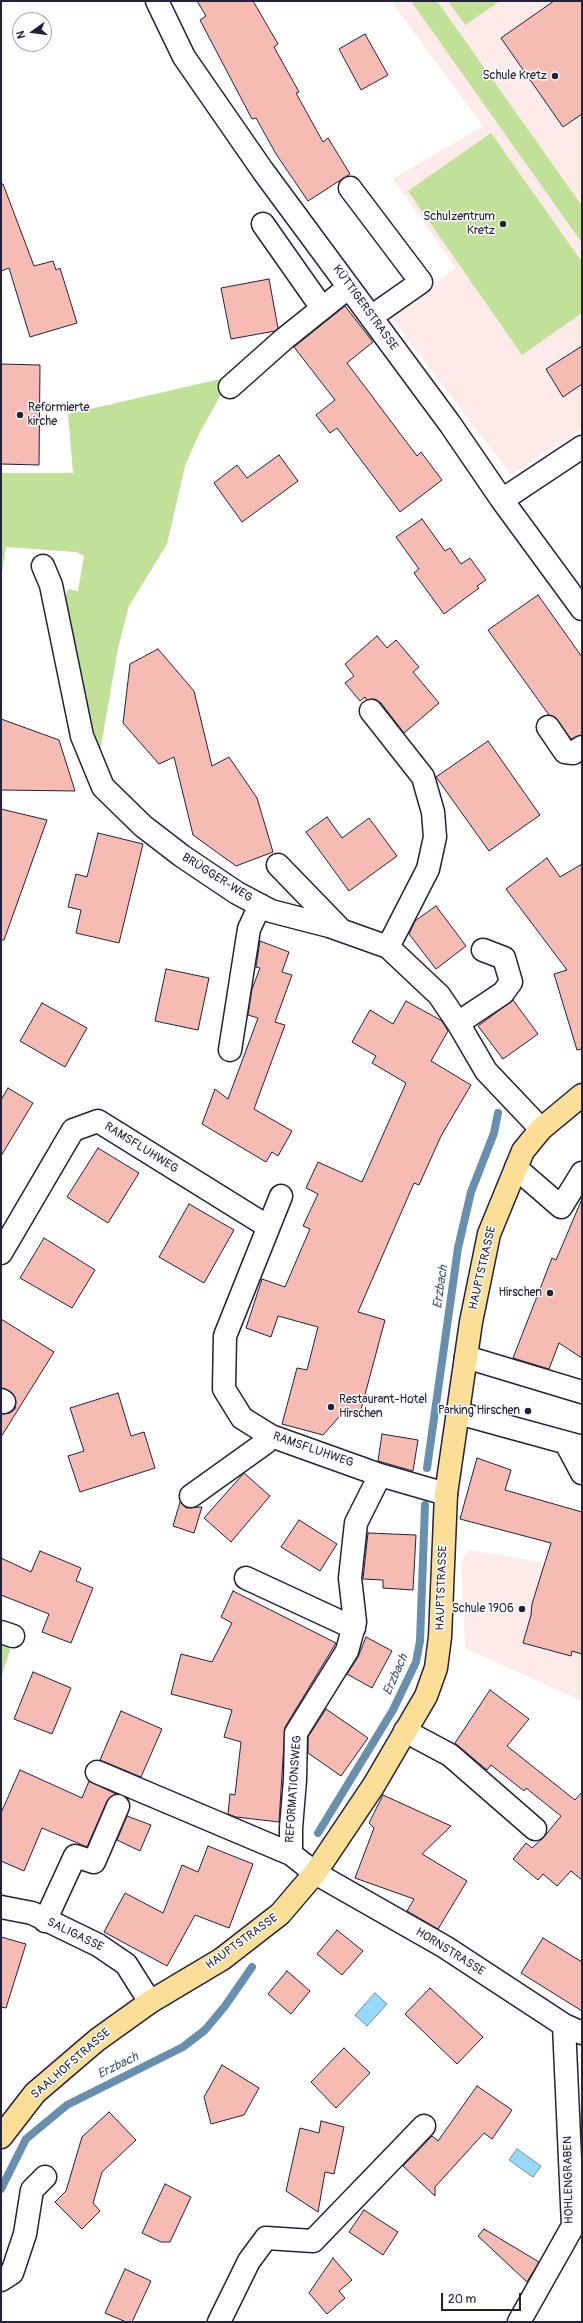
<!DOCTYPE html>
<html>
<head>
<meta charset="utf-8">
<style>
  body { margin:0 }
  #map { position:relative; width:583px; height:2323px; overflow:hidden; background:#fff; font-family:Pangolin,sans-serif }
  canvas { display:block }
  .frame { position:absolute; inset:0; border:2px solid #22223b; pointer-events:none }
  .north { position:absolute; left:12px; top:12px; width:40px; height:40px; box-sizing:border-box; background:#fff; border:1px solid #a7a7b1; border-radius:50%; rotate:256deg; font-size:11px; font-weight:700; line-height:16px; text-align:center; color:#22223b }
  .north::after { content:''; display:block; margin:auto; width:14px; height:18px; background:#22223b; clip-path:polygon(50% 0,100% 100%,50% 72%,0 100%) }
  .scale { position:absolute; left:441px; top:2293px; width:80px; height:18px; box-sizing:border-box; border:2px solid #22223b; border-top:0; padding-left:5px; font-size:12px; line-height:14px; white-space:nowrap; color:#22223b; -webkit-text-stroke:3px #fff; paint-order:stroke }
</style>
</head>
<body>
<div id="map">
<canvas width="583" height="2323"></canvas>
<div class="frame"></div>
<div class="north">N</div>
<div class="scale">20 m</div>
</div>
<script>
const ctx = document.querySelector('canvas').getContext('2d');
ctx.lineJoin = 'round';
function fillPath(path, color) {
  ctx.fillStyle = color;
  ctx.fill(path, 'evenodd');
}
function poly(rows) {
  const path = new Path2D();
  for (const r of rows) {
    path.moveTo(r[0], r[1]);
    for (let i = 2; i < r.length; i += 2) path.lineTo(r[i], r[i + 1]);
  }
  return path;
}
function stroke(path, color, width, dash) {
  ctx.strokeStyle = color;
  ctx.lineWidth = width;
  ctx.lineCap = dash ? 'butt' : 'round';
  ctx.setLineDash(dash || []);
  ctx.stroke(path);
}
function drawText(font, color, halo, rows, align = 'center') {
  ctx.font = font + ' Pangolin,sans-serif';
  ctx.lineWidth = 3;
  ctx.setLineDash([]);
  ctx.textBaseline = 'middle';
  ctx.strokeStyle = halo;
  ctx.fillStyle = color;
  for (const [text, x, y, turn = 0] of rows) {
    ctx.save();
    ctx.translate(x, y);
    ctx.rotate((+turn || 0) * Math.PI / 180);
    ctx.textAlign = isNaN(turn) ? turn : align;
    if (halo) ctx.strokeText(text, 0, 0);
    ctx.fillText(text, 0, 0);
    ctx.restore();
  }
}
fillPath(poly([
  [391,1,582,1,582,429,511,475,390,316,456,268,393,179,483,126],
  [469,1550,582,1569,582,1701,465,1648,461,1562]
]), '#fcebe8');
fillPath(poly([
  [411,1,437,1,582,206,582,243],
  [448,1,500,1,465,25],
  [491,133,582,262,582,313,522,355,408,191],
  [229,377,228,382,199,434,185,466,167,544,129,606,118,648,99,758,87,726,65,599,68,589,78,591,84,556,76,552,6,547,1,579,1,473,73,473,68,414],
  [1,1641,12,1644,1,1678]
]), '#c1e098');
const water = poly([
  [375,1993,387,2004,367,2026,355,2015,375,1993],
  [517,2149,541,2166,533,2177,509,2160,517,2149]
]);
fillPath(water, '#98d8fa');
stroke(water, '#698fae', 1);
stroke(poly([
  [427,1468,458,1248,471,1192,494,1133,498,1113],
  [318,1833,393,1710,416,1662,420,1641,425,1505],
  [1,2189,26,2139,67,2105,183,2047,205,2030,225,2006,252,1967]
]), '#698fae', 8);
const building = poly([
  [197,1,253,1,278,44,274,47,299,92,296,93,323,142,328,138,350,174,308,201,276,154,256,118,252,119,200,20,206,16,197,1],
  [554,1,582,1,582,114,563,127,501,38,554,1],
  [365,34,388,75,361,90,339,49,365,34],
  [1,184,3,184,34,266,53,261,56,270,60,268,77,323,30,337,9,268,1,271,1,184],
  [269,279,278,328,275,331,231,339,221,288,269,279],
  [345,306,373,342,347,363,417,456,421,452,442,480,400,512,337,428,330,433,316,415,335,400,294,347,345,306],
  [582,346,582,384,563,397,546,369,582,346],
  [1,364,40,365,39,465,1,464,1,364],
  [279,455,298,481,242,522,214,483,237,465,247,478,279,455],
  [422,519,445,551,450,548,461,564,470,558,486,580,477,586,479,588,444,614,414,573,419,569,396,537,422,519],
  [538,595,582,657,582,735,571,739,555,717,549,715,488,630,538,595],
  [377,636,387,648,396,640,419,667,413,672,439,703,404,733,381,703,375,699,367,700,365,697,360,701,345,683,354,676,345,664,377,636],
  [158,649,194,691,212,766,229,757,257,798,273,852,236,866,193,835,174,757,159,764,123,723,130,664,158,649],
  [1,719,59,740,75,791,1,790,1,719],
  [488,741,540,815,489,851,436,777,488,741],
  [1,809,47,820,4,940,1,940,1,809],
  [327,817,342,838,369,818,397,856,349,891,306,832,327,817],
  [98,833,143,844,119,943,76,933,81,910,68,907,76,874,87,877,98,833],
  [547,858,560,877,582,864,582,1049,577,1050,554,974,567,970,506,889,547,858],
  [436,906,466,946,436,969,409,934,415,921,436,906],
  [260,941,289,952,282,972,292,975,275,1022,285,1025,254,1109,292,1131,278,1156,272,1152,266,1162,202,1124,215,1089,228,1099,258,1018,248,1015,252,989,260,968,256,967,260,941],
  [166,969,209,978,198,1030,155,1021,166,969],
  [513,1000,538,1034,503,1059,478,1026,513,1000],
  [406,1001,442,1021,448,1031,431,1061,471,1085,441,1136,419,1185,414,1183,358,1312,385,1320,359,1417,347,1408,323,1435,282,1424,297,1368,307,1370,318,1327,278,1316,271,1337,246,1328,262,1279,285,1287,310,1229,303,1226,318,1194,306,1188,318,1162,362,1182,406,1083,372,1063,376,1056,352,1042,370,1010,393,1024,406,1001],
  [42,1003,87,1028,65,1067,20,1041,42,1003],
  [8,1088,33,1103,1,1156,1,1100,8,1088],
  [98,1148,139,1173,108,1223,67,1197,98,1148],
  [582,1199,582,1358,559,1343,549,1369,513,1358,552,1258,556,1260,582,1199],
  [189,1204,234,1230,204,1283,159,1257,189,1204],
  [44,1238,95,1270,72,1308,20,1278,44,1238],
  [1,1319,54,1352,1,1437,1,1414,10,1413,15,1409,16,1402,11,1392,1,1388,1,1319],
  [118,1393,131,1436,144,1432,155,1468,80,1492,68,1456,84,1451,70,1408,118,1393],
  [382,1434,418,1440,413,1471,378,1461,382,1434],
  [477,1458,511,1470,505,1490,582,1512,582,1654,572,1651,571,1656,523,1643,531,1615,532,1604,551,1543,460,1519,477,1458],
  [244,1473,270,1496,231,1542,204,1518,244,1473],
  [180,1502,186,1508,202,1507,194,1533,173,1526,180,1502],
  [299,1520,337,1544,320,1571,281,1547,299,1520],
  [368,1533,416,1535,413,1590,383,1588,383,1580,363,1579,368,1533],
  [40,1551,81,1568,76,1581,93,1588,71,1643,42,1632,49,1614,1,1595,1,1558,31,1572,40,1551],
  [233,1591,336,1643,285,1727,279,1822,236,1817,228,1814,230,1794,235,1795,241,1742,224,1737,232,1710,171,1694,181,1654,212,1662,232,1623,221,1617,233,1591],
  [366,1637,392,1651,372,1688,347,1674,358,1657,366,1637],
  [33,1672,71,1688,52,1734,14,1719,33,1672],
  [490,1690,529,1719,507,1746,575,1800,582,1792,582,1880,571,1871,557,1886,543,1874,538,1880,513,1859,526,1843,532,1848,544,1837,561,1816,526,1788,524,1791,491,1765,487,1770,455,1743,490,1690],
  [326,1709,368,1738,341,1776,308,1753,308,1737,326,1709],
  [121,1711,162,1729,141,1777,100,1760,121,1711],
  [20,1770,82,1798,89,1781,116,1794,107,1801,87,1847,42,1828,24,1871,1,1861,1,1813,20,1770],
  [383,1795,451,1826,422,1854,467,1881,438,1929,407,1911,414,1899,355,1878,374,1828,369,1823,383,1795],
  [127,1816,151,1825,140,1851,117,1840,127,1816],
  [208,1846,253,1864,229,1928,195,1915,167,1966,104,1932,125,1893,163,1913,182,1865,198,1872,208,1846],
  [337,1930,363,1951,342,1975,317,1954,337,1930],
  [1,1937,26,1944,6,2008,1,2007,1,1937],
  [543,1938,582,1962,582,2011,521,1973,543,1938],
  [287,1971,310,1991,291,2014,268,1994,287,1971],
  [430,1988,483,2037,457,2064,405,2014,430,1988],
  [344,2048,370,2073,336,2108,311,2082,344,2048],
  [222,2065,259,2088,244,2115,211,2124,204,2097,222,2065],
  [477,2086,512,2110,492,2139,484,2133,435,2187,435,2196,403,2166,432,2136,438,2141,477,2086],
  [109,2112,136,2140,102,2172,93,2203,100,2211,82,2229,55,2202,66,2191,82,2137,109,2112],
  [321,2121,344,2127,334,2174,325,2172,318,2212,286,2191,300,2128,319,2133,321,2121],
  [165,2184,191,2197,170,2242,161,2242,142,2233,165,2184],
  [364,2210,398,2232,383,2255,349,2232,364,2210],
  [484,2229,539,2262,527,2282,478,2236,484,2229],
  [333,2258,352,2280,339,2291,345,2298,327,2314,309,2293,333,2258],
  [125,2269,151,2281,132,2322,126,2322,105,2313,125,2269]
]);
fillPath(building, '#f6bbb3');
stroke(building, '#22223b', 1);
const minor = poly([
  [157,1,184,57,263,171,450,424,502,500,582,609],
  [350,188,421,282,371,317],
  [263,224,322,308],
  [230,387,284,339,349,287],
  [502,500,582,447],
  [43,566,51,585,82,736,103,787,143,826,182,856,237,893,271,911,329,926,388,947,439,995,458,1023,486,1071,541,1129],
  [371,711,423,777,433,812,435,837,428,869,388,947],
  [548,727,565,752,573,753,582,747],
  [278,865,339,928],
  [458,1023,503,993,511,982,504,958,483,950],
  [230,1050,249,929,260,905],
  [516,1168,561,1207,582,1173],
  [281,1196,225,1336,224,1389,242,1418,271,1436,380,1475,446,1494],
  [1,1253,73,1130,98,1121,267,1226],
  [466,1357,582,1392],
  [1,1400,4,1402],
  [458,1413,582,1447],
  [566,1443,582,1473],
  [380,1475,356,1523,350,1578,355,1622,347,1651,296,1733,295,1780,291,1828,291,1854,315,1873,445,1947,564,2025,582,2033],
  [191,1496,265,1443,271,1436],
  [246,1578,354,1628],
  [1,1632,13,1636],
  [405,1731,450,1755,535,1829],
  [97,1772,291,1854],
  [1,1907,32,1913,98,1945,126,1964,150,2002],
  [45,1921,75,1856,94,1862,118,1806],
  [1,2280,12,2273,25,2234,32,2190,45,2177],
  [219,2322,249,2261,266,2238,313,2241,424,2126],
  [519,2322,573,2226,564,2025]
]);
const major = poly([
  [1,2137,35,2093,97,2040,150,2002,222,1959,280,1914,315,1873,374,1785,426,1696,436,1668,440,1637,446,1494,471,1322,489,1234,523,1151,541,1129,582,1095]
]);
stroke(minor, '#22223b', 25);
stroke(major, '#22223b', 25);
stroke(minor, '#fff', 22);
stroke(major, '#fcde96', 22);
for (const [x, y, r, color] of [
  [555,76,4,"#22223b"],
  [503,224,4,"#22223b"],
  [20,415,4,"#22223b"],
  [550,1293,4,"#22223b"],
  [331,1407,4,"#22223b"],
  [528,1411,4,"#22223b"],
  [522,1609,4,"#22223b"]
]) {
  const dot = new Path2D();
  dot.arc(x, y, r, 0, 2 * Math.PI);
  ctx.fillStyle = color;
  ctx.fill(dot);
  stroke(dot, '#fff', 1.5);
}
drawText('12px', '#22223b', '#fff', [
  ["Schule Kretz",547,76],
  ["Schulzentrum",495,217],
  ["Kretz",495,231],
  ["Reformierte",28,408,"left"],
  ["kirche",28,422,"left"],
  ["Hirschen",542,1293],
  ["Restaurant-Hotel",339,1400,"left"],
  ["Hirschen",339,1414,"left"],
  ["Parking Hirschen",520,1411],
  ["Schule 1906",514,1609]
], 'right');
drawText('12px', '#22223b', '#fff', [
  ["KÜTTIGERSTRASSE",365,308,54],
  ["BRÜGGER-WEG",217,878,32],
  ["RAMSFLUHWEG",141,1148,32],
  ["HAUPTSTRASSE",483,1268,-77],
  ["RAMSFLUHWEG",313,1450,19],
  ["HAUPTSTRASSE",442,1588,-88],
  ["REFORMATIONSWEG",294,1789,-86],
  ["SALIGASSE",75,1935,26],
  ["HAUPTSTRASSE",242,1942,-36],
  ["HORNSTRASSE",450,1952,32],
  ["SAALHOFSTRASSE",71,2064,-41],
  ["HOHLENGRABEN",569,2180,-91]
]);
drawText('italic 13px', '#455974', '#fff', [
  ["Erzbach",441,1287,-82],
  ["Erzbach",396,1675,-66],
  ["Erzbach",118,2066,-26]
]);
</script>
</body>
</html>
